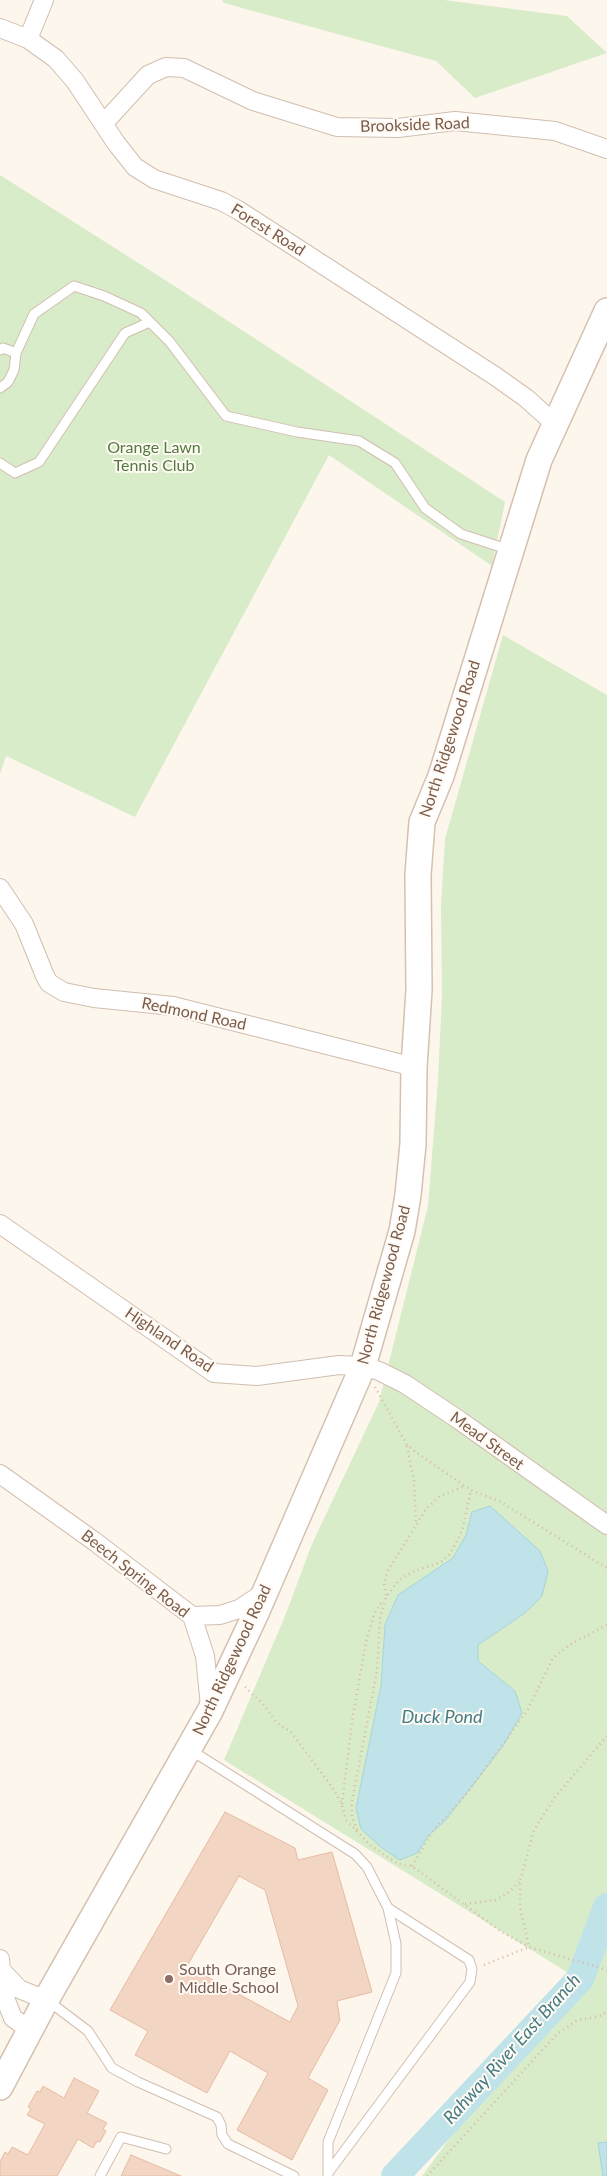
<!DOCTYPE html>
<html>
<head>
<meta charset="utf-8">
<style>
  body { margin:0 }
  canvas { display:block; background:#fdf6ec }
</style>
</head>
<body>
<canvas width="607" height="2176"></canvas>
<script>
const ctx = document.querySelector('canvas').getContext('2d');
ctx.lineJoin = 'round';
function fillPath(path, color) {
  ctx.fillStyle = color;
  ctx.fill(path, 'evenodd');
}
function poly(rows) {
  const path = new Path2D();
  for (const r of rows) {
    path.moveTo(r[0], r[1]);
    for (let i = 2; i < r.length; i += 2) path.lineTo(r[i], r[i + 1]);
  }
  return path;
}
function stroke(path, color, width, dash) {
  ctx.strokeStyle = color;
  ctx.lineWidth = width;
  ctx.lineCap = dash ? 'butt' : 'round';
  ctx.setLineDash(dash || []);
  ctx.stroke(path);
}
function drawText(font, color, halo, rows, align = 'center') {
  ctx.font = font + ' Lato,sans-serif';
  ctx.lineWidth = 4;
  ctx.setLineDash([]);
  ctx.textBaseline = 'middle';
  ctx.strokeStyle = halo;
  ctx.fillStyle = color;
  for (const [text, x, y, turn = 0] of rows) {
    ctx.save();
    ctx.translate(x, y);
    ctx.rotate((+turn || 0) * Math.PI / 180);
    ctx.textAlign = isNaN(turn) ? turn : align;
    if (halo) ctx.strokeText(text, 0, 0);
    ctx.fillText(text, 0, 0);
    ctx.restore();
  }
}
fillPath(poly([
  [222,0,444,0,567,16,607,53,475,98,436,61,224,3],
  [0,175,173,285,505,502,492,566,329,455,135,817,6,756,0,774],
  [503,635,607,695,607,2176,422,2176,570,1974,224,1760,285,1616,312,1544,379,1402,428,1206,438,1080,442,996,441,905,445,839],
  [472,1512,525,1613,478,1645,478,1661,515,1691,522,1713,503,1746,445,1821,429,1835,417,1853,356,1808,381,1686,385,1625,398,1595,453,1558,466,1535]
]), '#d8ecc9');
const water = poly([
  [490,1506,540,1551,548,1571,542,1596,525,1613,478,1645,478,1661,515,1691,522,1713,503,1746,445,1821,429,1835,417,1853,400,1860,382,1848,361,1829,356,1808,381,1686,385,1625,398,1595,453,1558,466,1535,472,1512,490,1506],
  [607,2142,607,2176,603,2176,598,2143,607,2142]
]);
fillPath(water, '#bfe3e8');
stroke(water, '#a5d3da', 1);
stroke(poly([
  [395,2176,580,1979,607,1907]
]), '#bfe3e8', 28);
const building = poly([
  [225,1812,295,1848,298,1860,332,1852,372,1992,337,2001,340,2020,308,2078,328,2090,292,2160,237,2130,268,2073,230,2051,207,2093,135,2055,148,2031,110,2010,225,1812],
  [239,1876,265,1890,298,2006,290,2022,187,1966,239,1876],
  [74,2078,99,2091,87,2113,107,2123,103,2129,106,2131,100,2142,97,2141,93,2148,78,2139,57,2176,0,2176,0,2162,5,2152,8,2154,12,2147,28,2155,45,2124,27,2115,31,2109,28,2107,37,2091,40,2092,43,2086,64,2098,74,2078],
  [131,2155,181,2176,121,2176,131,2155]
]);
fillPath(building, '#f3d5c3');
stroke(building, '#e6bba3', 1);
const lane = poly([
  [0,350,3,348,16,353,14,370,8,382,0,388],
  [16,353,34,314,74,286,104,296,141,313,170,342,226,416,297,432,359,441,395,463,425,508,461,534,510,550],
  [0,463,15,473,39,462,125,333,150,322],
  [189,1749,355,1854,367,1867,388,1908,396,1944,396,1973,328,2142,328,2174],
  [47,2000,88,2031,112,2068,138,2082,217,2117,221,2125,222,2135,228,2144,294,2176],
  [328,2173,470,1982,472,1969,469,1960,388,1908],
  [100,2176,121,2137,166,2149]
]);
const street = poly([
  [0,28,28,39,56,59,75,81,116,143,135,167,154,179,221,201,238,210,495,376,526,398,555,424],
  [28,39,44,0],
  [104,123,148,75,166,67,184,68,253,101,337,127,398,128,455,121,555,131,607,149],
  [0,888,24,924,45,976,49,983,64,992,94,998,173,1006,414,1067],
  [0,1224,214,1373,257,1376,339,1365,363,1366,379,1371,405,1384,459,1420,607,1525],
  [0,1474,94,1541,192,1616,205,1656,210,1706],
  [192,1616,220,1615,239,1609,265,1592],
  [0,1959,3,1993,13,2018,30,2030],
  [2,1971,19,1989,46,2000]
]);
const secondary = poly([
  [0,2087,46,2000,210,1711,256,1613,363,1366,402,1231,408,1195,413,1144,414,1067,419,990,418,875,422,822,441,776,539,460,607,311]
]);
stroke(lane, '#d1beb0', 11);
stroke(street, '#d1beb0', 20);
stroke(secondary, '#d6c0b0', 28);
stroke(poly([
  [375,1387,407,1445,424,1458,471,1490,499,1501,607,1568],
  [407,1446,414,1481,416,1523],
  [386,1595,384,1583,387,1572,426,1509,440,1496,465,1486],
  [245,1687,263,1704,277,1723,291,1732,332,1787,341,1802,346,1820,370,1845,398,1864,412,1866,500,1931,529,1947],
  [607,1736,555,1797,534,1830,520,1881,520,1907,529,1947,607,1970],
  [342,1804,353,1715,366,1642,374,1614,383,1600],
  [357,1830,352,1817,352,1801,377,1671,380,1618,386,1597,399,1580,412,1572,441,1562,450,1554,462,1531,471,1490],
  [412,1866,432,1832,468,1792,527,1711,553,1658,569,1645,607,1625],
  [465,1904,495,1900,508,1893,519,1882],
  [484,1965,529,1947],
  [427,2176,557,2034,576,2021,603,2015,607,2010]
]), '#d9b8a5', 2.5, [1, 4]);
stroke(lane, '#fff', 9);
stroke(street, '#fff', 18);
stroke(secondary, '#fff', 25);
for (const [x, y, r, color] of [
  [169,1979,5,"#8d6e63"]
]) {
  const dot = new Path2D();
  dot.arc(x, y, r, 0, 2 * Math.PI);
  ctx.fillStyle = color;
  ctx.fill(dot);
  stroke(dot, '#fffaf3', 2);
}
drawText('16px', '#7a5c4d', '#fffaf3', [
  ["Brookside Road",415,125,-2],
  ["Forest Road",268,230,32],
  ["North Ridgewood Road",450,739,-72],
  ["Redmond Road",194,1014,12],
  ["North Ridgewood Road",384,1285,-75],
  ["Highland Road",169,1340,34],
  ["Mead Street",487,1441,36],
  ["Beech Spring Road",135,1574,38],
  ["North Ridgewood Road",232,1660,-65]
]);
drawText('16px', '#537a41', '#fffaf3', [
  ["Orange Lawn",154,448],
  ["Tennis Club",154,466]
]);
drawText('16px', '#785e54', '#fffaf3', [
  ["South Orange",179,1970],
  ["Middle School",179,1988]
], 'left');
drawText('italic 18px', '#437c86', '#fffaf3', [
  ["Duck Pond",442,1717],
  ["Rahway River East Branch",512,2049,-48]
]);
</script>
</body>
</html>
